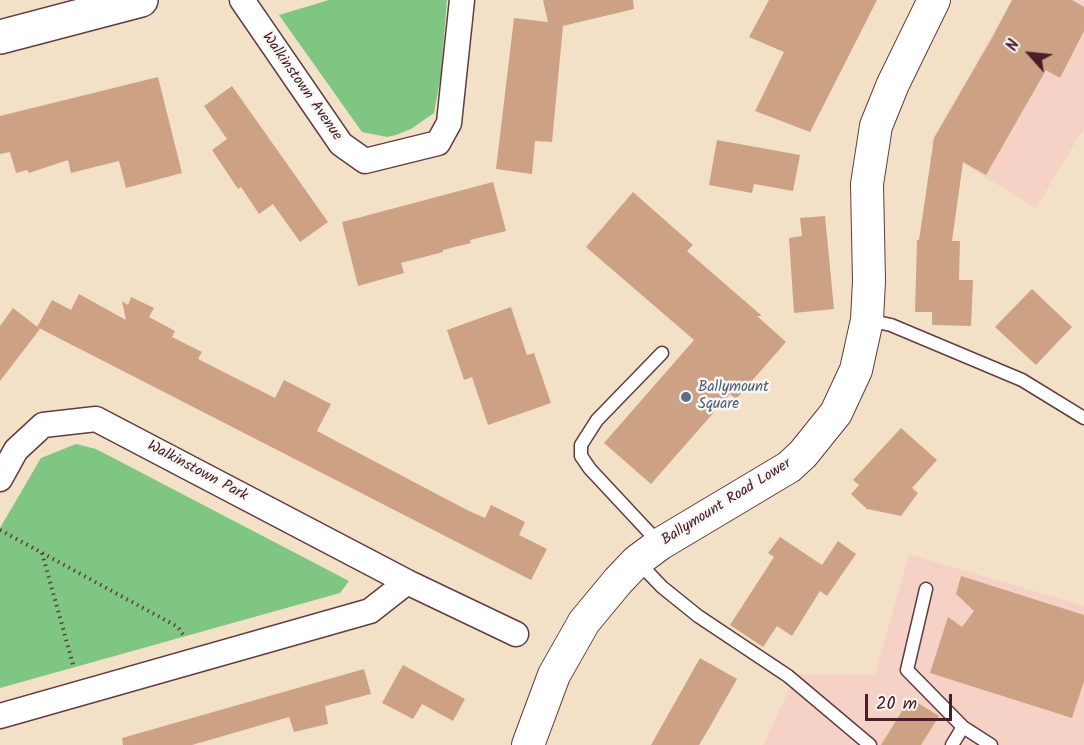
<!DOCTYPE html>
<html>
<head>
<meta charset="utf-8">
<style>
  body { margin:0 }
  #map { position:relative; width:1084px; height:745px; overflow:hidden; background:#f3e1c7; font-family:Kalam,sans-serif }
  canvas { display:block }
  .north { position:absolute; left:1000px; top:24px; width:60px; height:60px; -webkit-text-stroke:4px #f6f6f2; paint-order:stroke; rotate:297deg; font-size:16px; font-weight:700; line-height:24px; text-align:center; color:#4a1f2b }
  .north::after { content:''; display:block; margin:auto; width:21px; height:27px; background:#4a1f2b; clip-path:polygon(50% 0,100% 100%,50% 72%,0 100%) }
  .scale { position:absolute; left:865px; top:694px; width:87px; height:27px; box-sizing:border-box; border:3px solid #4a1f2b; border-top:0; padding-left:8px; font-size:18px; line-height:21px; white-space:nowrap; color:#4a1f2b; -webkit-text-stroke:4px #f6f6f2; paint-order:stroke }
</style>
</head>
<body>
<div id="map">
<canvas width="1084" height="745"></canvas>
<div class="north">N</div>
<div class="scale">20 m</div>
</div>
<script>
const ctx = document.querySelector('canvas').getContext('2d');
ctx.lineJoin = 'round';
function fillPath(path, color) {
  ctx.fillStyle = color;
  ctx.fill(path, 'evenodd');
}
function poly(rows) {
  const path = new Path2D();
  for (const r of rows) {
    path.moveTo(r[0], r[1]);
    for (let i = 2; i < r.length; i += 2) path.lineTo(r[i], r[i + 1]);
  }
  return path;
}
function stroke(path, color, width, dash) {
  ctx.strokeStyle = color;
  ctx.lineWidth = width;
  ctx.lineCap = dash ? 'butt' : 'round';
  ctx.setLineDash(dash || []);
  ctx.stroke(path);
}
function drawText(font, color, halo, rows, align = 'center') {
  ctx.font = font + ' Kalam,sans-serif';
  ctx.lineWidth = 5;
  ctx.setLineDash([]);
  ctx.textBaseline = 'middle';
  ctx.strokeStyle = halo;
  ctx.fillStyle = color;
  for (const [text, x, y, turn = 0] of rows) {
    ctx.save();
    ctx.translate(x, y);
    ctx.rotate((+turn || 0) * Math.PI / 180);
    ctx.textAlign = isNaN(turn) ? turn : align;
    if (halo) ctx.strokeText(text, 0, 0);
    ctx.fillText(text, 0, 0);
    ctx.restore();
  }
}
fillPath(poly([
  [1012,0,1084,0,1084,128,1036,208,930,144],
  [909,554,1084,606,1084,745,763,745,785,699,795,674,875,675]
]), '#f6d1c5');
fillPath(poly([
  [329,0,447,0,441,74,434,113,411,129,396,135,387,137,362,132,279,15],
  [76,444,96,449,349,581,340,593,0,688,0,528,41,458]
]), '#7ec681');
fillPath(poly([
  [543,0,633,0,634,9,563,26,552,142,535,141,532,174,496,169,514,18,548,22],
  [769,0,877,0,810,132,755,111,784,52,749,37],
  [1012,0,1072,0,1084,7,1084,31,1060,78,1046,70,986,175,963,162,952,241,960,241,959,280,973,280,971,326,932,325,932,312,915,312,917,240,919,240,934,138,992,38],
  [158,77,182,173,126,188,119,161,71,173,68,160,29,173,27,170,16,173,10,152,0,154,0,116],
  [232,86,328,222,300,242,273,204,259,214,241,187,238,189,212,150,227,139,204,106],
  [717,140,800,155,793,191,754,184,752,193,709,185],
  [493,182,506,231,470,240,471,243,443,250,443,252,401,263,404,273,358,286,342,222],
  [633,192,693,245,687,251,762,316,757,316,786,342,736,399,730,394,651,484,604,443,694,340,586,247],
  [825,216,834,309,794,313,789,238,802,236,800,218],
  [1032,289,1072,327,1036,365,995,327],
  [79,294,126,320,122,301,128,305,131,297,154,308,149,317,175,331,172,337,202,352,198,359,275,398,284,380,331,404,317,431,467,510,485,518,491,505,525,522,519,535,547,549,531,580,37,327,52,300,71,310],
  [511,307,527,355,534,353,551,403,488,425,472,377,464,380,447,330],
  [13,308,40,329,0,381,0,326],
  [901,428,937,460,912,488,918,493,901,516,867,509,851,494,859,485,853,480],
  [780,537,822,565,838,541,856,554,827,596,820,591,792,636,777,626,763,647,730,625,774,557,768,553],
  [961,576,1084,615,1084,681,1072,718,930,673,948,617,962,627,974,611,956,594],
  [700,658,737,679,708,730,699,745,651,745],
  [403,665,465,699,453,721,422,704,413,719,382,703],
  [364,669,371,694,325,706,328,724,294,732,289,717,192,745,123,745,122,738],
  [910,698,939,716,921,745,881,745]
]), '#cda284');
const service = poly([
  [868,320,891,325,1022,380,1084,418],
  [659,543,590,469,581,456,581,445,597,420,662,353],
  [638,562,662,587,698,616,788,676,870,745],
  [926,589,907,670,963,727,991,745],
  [952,745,963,727]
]);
const minor = poly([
  [242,0,341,144,365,161,438,143,449,123,462,0],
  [0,479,16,450,43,425,96,419,407,582,516,634],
  [0,716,370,611,407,582]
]);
const tertiary = poly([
  [528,745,554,675,584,622,618,581,637,561,660,544,789,467,803,454,836,413,856,370,867,320,869,281,867,184,876,126,893,84,934,0]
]);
const secondary = poly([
  [0,37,141,0]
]);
stroke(service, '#633c42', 15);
stroke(minor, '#633c42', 27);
stroke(tertiary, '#633c42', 34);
stroke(secondary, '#633c42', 36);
stroke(poly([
  [0,530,178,627,184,636],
  [42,553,74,668]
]), '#633c42', 4, [1.5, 4.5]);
stroke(service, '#fff', 12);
stroke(minor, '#fff', 24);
stroke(tertiary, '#fff', 32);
stroke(secondary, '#fff', 33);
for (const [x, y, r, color] of [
  [686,397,6,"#5c6f8a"]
]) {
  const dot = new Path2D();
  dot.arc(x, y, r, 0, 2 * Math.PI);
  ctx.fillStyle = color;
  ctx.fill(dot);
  stroke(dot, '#f6f6f2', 2);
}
drawText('15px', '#4a1f2b', '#f6f6f2', [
  ["Walkinstown Avenue",301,87,55],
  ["Walkinstown Park",197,472,28],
  ["Ballymount Road Lower",727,503,-32]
]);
drawText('15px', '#4e5e75', '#f6f6f2', [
  ["Ballymount",698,388],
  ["Square",698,405]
], 'left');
</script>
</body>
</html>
